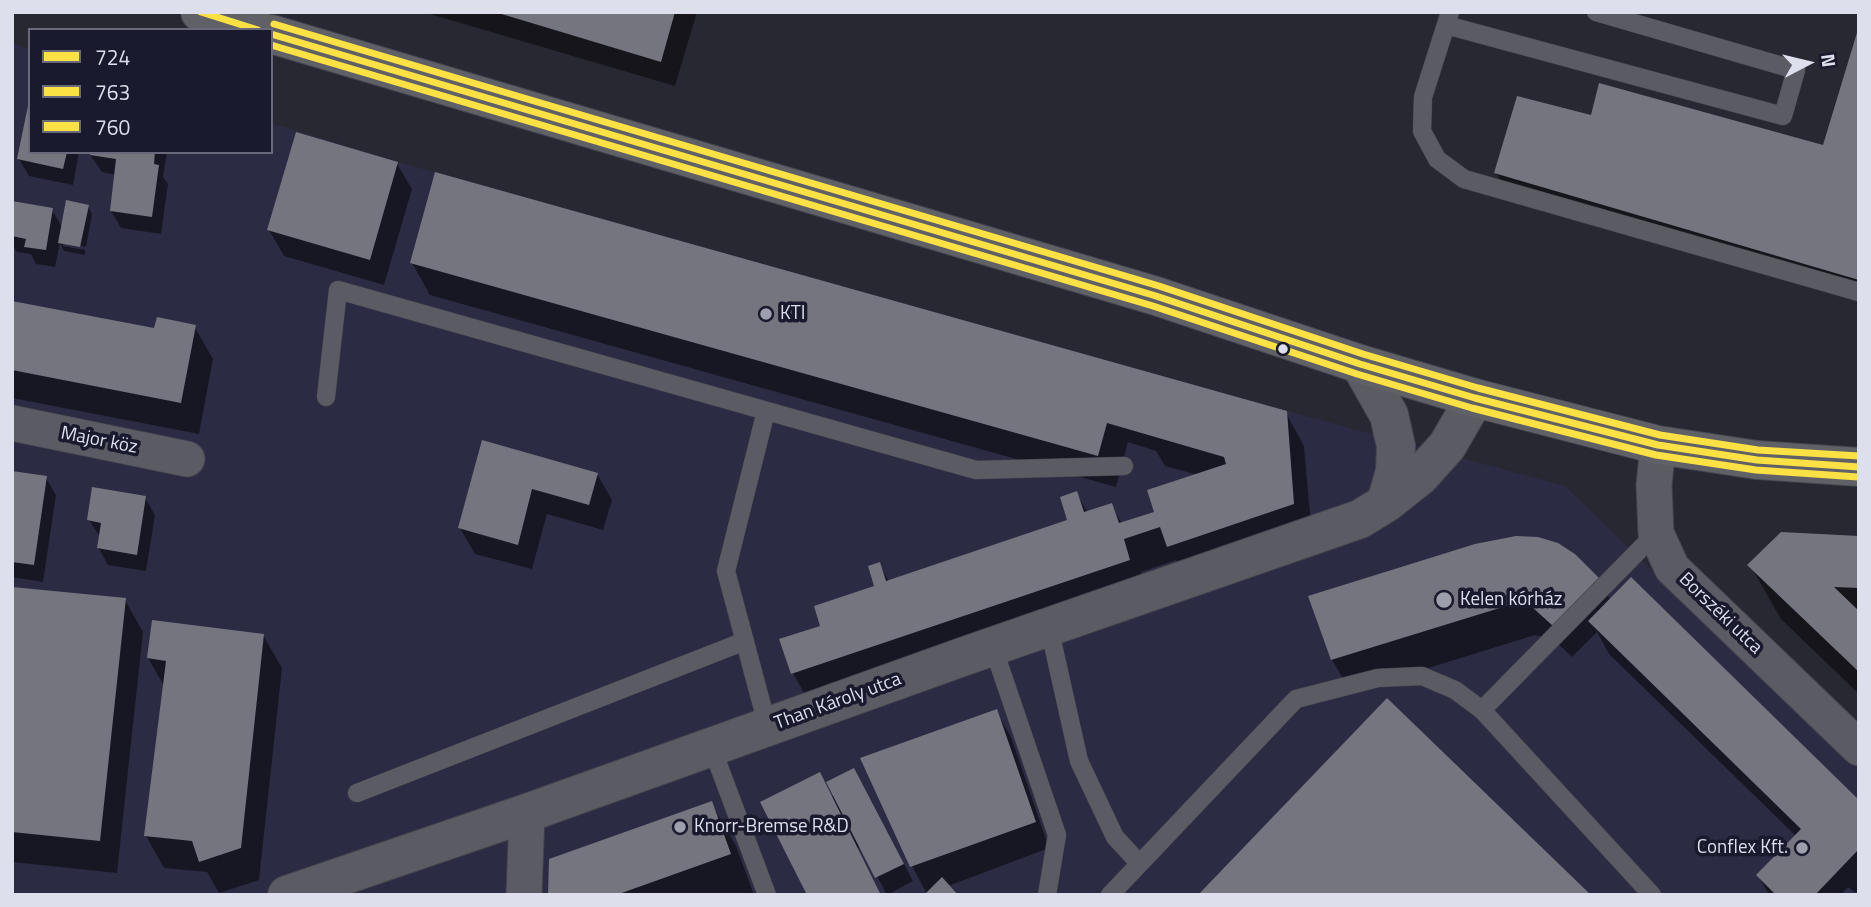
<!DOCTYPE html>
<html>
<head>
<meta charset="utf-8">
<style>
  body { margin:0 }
  #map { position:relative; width:1871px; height:907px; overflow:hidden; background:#282833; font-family:"Titillium Web",sans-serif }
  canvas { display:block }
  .frame { position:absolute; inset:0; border:14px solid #dedfed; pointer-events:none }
  .legend { position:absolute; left:28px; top:28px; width:245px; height:126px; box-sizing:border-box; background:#1a1a2e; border:2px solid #68697a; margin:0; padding:9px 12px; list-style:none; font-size:21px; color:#dedfed }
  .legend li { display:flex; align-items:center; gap:14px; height:35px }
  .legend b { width:35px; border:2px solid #68697a }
  .north { position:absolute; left:1773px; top:28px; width:70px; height:70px; -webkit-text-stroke:5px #1a1a2e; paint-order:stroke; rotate:83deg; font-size:19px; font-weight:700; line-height:28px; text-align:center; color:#dedfed }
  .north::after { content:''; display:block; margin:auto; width:24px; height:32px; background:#dedfed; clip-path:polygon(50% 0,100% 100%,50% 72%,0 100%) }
</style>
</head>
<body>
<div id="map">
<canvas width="1871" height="907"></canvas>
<div class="frame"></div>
<ul class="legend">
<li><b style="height:9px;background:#fbe143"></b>724</li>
<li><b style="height:9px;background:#fbe143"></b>763</li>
<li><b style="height:9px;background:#fbe143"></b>760</li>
</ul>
<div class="north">N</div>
</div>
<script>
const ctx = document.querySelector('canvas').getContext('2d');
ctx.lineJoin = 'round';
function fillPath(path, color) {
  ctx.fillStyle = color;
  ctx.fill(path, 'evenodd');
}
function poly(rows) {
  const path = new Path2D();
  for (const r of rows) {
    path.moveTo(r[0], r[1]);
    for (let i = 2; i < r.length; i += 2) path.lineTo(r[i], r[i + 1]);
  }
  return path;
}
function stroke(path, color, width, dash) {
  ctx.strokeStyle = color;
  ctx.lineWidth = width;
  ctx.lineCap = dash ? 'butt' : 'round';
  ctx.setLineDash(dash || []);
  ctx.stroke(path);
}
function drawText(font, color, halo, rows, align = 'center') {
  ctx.font = font + ' "Titillium Web",sans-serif';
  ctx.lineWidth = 7;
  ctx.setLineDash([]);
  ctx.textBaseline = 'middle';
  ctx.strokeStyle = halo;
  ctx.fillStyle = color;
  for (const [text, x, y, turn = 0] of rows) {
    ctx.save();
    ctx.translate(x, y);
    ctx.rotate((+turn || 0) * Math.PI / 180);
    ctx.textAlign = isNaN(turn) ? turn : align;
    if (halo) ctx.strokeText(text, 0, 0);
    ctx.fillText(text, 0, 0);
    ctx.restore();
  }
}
fillPath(poly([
  [12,43,30,50,30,152,271,152,271,123,398,162,1287,411,1565,486,1859,771,1859,891,1855,895,12,895]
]), '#2b2c44');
fillPath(poly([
  [423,12,697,12,675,86],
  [1859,29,1859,301,1511,198,1496,173,1593,117,1824,147],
  [30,104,30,152,79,152,73,185,29,176,19,159],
  [88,152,167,152,163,177,168,184,161,234,121,228,111,211,116,175,102,172],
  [397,164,412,189,384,285,284,256,269,230],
  [12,205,52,210,62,227,88,206,92,214,86,247,63,242,63,246,85,250,85,255,64,251,60,243,55,267,36,264,31,254,17,252,12,244],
  [412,263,1286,413,1304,446,1312,536,1187,578,1176,560,1141,572,1148,592,811,706,793,673,822,627,877,587,879,564,889,581,1069,522,1076,493,1088,513,1111,505,1122,524,1156,513,1198,475,1165,466,1156,451,1128,442,1116,487,430,295],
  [12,302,156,330,194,326,213,359,199,434,12,398],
  [484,443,597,474,612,500,603,530,547,514,532,569,475,554,460,528],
  [12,473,46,478,56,495,43,582,12,577],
  [145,498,155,515,146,571,108,565,98,547,100,537,89,520],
  [1859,538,1859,694,1781,619,1750,565],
  [1598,579,1611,601,1859,802,1859,895,1848,887,1841,895,1770,895,1768,893,1758,875,1796,836,1609,654,1597,632,1572,657,1553,639,1535,635,1351,692,1332,660,1310,598],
  [12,589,125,600,143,632,117,873,12,862],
  [263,635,282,668,259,880,219,893,207,872,164,868,146,836,164,686,148,658],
  [996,711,1011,737,1049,848,927,894,912,866,863,759],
  [863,788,913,881,887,895,861,846,858,848,881,895,809,895,832,796],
  [711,803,736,846,754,895,550,895]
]), '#0007');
fillPath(poly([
  [495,12,675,12,661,62],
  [1859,26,1859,280,1494,173,1517,96,1591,115,1599,83,1823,145],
  [29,101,30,152,67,152,63,169,17,159],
  [296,132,398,162,370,260,267,230],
  [90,152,155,152,154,164,159,165,152,217,110,211,116,159,90,155],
  [435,172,1287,411,1294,504,1167,547,1160,527,1124,539,1130,560,791,674,779,639,820,626,814,606,874,586,868,566,880,562,886,581,1067,520,1060,497,1077,491,1084,512,1112,503,1119,523,1154,512,1147,490,1226,464,1224,457,1107,423,1098,456,410,263],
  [66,200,89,205,80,247,58,243],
  [12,201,53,208,46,250,24,247,26,239,12,236],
  [12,301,154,328,157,317,196,325,181,403,12,370],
  [482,440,598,473,589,505,532,489,518,545,458,528],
  [12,471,47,476,34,565,12,562],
  [92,487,146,496,137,555,97,548,101,523,87,520],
  [1781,532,1859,536,1859,588,1834,587,1859,611,1859,672,1747,565],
  [1516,536,1538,537,1558,543,1575,554,1599,578,1553,626,1532,607,1516,603,1331,660,1308,596,1475,544],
  [1631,577,1859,800,1859,849,1815,895,1776,895,1756,875,1801,829,1588,621],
  [12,587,126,598,100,841,12,832],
  [152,620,264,634,241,848,199,862,192,841,144,836,166,661,147,658],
  [1387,698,1591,895,1198,895],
  [997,709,1036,822,910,867,860,758],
  [854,768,904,864,875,878,826,782],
  [820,772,873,879,881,895,807,895,760,802],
  [712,801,731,854,616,895,548,895,549,859],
  [942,877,958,895,924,895]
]), '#74757f');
const service = poly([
  [1450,12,1423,97,1422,131,1437,159,1464,179,1859,292],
  [1446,25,1783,116,1796,70,1596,12],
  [326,397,338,290,976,470,1124,466],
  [766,411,726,571,768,728],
  [1049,627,1079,761,1115,837,1138,862],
  [993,647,1057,835,1047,895],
  [1482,710,1656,533],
  [712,748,767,895],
  [357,793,745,641],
  [1110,895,1296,699,1378,678,1422,676,1455,690,1482,710,1652,895]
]);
const minor = poly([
  [12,423,187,459],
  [1658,445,1654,485,1656,533,1672,568,1859,748],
  [524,895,527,813]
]);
const tertiary = poly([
  [1360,364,1389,415,1396,446,1395,471,1386,503],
  [287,895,527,813,965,656,1360,519,1386,503,1420,476,1447,446,1475,398]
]);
const secondary = poly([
  [200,12,259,30],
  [271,34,1156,296,1360,364,1475,398,1658,445,1757,460,1859,467]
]);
stroke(service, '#43434d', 19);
stroke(minor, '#43434d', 37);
stroke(tertiary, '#43434d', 40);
stroke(secondary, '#43434d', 40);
stroke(service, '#5a5b63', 18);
stroke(minor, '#5a5b63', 35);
stroke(tertiary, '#5a5b63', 38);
stroke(secondary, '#606166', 38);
stroke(poly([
  [201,12,258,30],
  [271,34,1156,296,1360,364,1475,398,1658,445,1757,460,1859,467]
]), '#fbe143', 7);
stroke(poly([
  [271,45,1153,306,1357,374,1472,408,1656,455,1756,470,1858,477]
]), '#fbe143', 7);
stroke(poly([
  [274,24,1159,286,1363,354,1478,388,1660,435,1758,450,1859,456]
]), '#fbe143', 7);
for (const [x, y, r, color] of [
  [766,314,7,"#9e9fac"],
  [1283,349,6,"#dedfed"],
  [1444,600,9,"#9e9fac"],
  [680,827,7,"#9e9fac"],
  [1802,848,7,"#9e9fac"]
]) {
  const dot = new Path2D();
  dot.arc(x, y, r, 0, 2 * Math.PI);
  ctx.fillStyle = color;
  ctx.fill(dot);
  stroke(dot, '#1a1a2e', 2.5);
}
drawText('19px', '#dedfed', '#1a1a2e', [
  ["KTI",780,314],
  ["Kelen kórház",1460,600],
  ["Knorr-Bremse R&D",694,827],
  ["Conflex Kft.",1788,848,"right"]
], 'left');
drawText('19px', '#dedfed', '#1a1a2e', [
  ["Major köz",99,441,11],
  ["Borszéki utca",1720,614,44],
  ["Than Károly utca",838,702,-20]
]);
</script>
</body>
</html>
